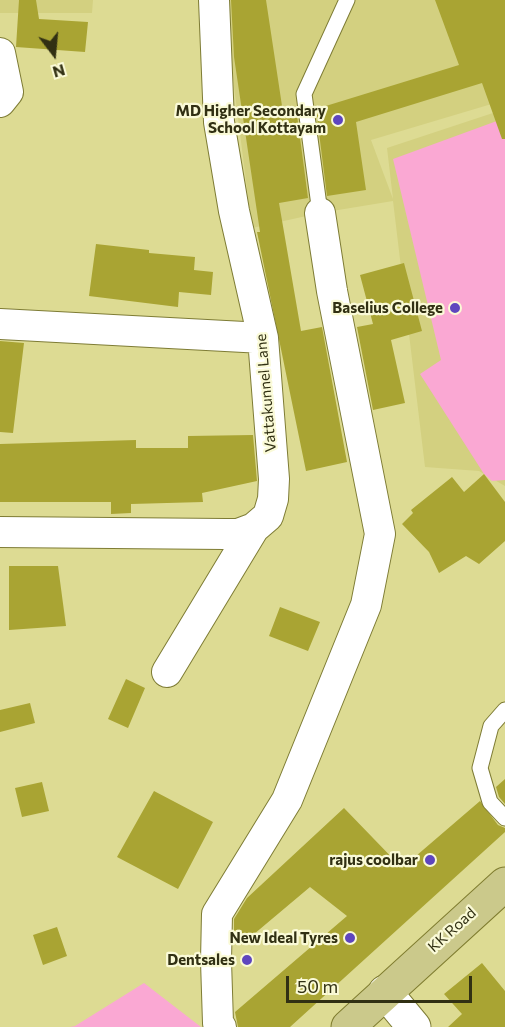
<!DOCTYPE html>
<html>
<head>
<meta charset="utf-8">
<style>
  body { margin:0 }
  #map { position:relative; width:505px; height:1027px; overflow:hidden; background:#dddb93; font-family:Commissioner,sans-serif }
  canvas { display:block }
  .north { position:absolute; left:24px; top:24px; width:60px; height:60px; -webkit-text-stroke:4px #fafad7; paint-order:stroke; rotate:164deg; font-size:16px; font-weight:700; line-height:24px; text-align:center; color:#313013 }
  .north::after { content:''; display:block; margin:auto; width:21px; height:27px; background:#313013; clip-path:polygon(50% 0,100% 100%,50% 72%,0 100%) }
  .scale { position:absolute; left:286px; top:976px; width:186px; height:27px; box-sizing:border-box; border:3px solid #313013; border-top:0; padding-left:8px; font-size:18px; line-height:21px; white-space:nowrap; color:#313013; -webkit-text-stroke:4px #fafad7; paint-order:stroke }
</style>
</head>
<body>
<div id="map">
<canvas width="505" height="1027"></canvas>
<div class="north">N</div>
<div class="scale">50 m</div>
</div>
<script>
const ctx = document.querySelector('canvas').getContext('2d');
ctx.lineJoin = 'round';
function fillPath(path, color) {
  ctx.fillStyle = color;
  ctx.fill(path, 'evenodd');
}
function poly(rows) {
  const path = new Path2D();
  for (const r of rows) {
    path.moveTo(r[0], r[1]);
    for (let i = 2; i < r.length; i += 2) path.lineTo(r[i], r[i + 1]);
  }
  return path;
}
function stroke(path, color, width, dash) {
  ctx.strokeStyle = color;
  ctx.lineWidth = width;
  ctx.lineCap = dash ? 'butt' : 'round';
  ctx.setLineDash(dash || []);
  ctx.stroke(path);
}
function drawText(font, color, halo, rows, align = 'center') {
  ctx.font = font + ' Commissioner,sans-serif';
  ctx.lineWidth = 4.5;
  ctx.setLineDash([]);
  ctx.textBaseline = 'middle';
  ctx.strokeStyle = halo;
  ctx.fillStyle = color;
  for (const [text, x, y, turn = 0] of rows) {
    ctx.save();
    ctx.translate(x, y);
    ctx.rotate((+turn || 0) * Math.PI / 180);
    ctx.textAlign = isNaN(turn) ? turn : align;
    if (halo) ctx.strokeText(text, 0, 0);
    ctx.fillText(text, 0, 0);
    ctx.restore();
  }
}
fillPath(poly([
  [0,0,93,0,92,13,0,13],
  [223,0,505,0,505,100,371,140,393,199,387,148,505,109,505,486,479,471,425,467,393,201,320,213,252,228]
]), '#d3d080');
fillPath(poly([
  [505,118,505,480,492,481,484,474,420,374,441,360,393,159],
  [144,983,201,1027,70,1027,75,1026]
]), '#faa8d3');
fillPath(poly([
  [19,0,36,0,39,19,88,22,85,52,16,47],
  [231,0,266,0,284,119,297,115,308,198,279,203,301,331,322,327,347,462,306,471,257,232,260,232,234,57],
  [435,0,505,0,505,139,502,139,482,83,356,122,366,190,327,196,316,109,459,65],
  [96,244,149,250,149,253,195,257,194,270,213,272,211,295,179,292,178,307,89,296],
  [404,263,422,331,391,340,405,403,373,410,357,327,373,324,360,275],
  [0,341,24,343,13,433,0,432],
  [253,435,257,481,202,493,203,502,131,504,131,513,111,514,111,502,0,502,0,444,136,440,136,448,188,448,188,436],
  [484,474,505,502,505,541,479,564,466,556,439,573,429,552,402,524,413,513,411,510,452,477,464,492],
  [9,566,58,566,66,626,9,630],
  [280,607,320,622,308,651,269,636],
  [126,679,145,688,128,728,108,719],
  [30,703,35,723,0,732,0,710],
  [505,779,505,804,499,797,496,787],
  [42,782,49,811,22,817,15,788],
  [154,791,213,822,178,889,117,857],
  [480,801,498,825,505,828,505,832,290,1027,238,1027,235,1012,347,916,310,887,241,945,234,936,234,919,247,898,344,808,402,868],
  [57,927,67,956,43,965,33,935],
  [482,963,505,991,505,1027,448,1027,462,1014,444,994]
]), '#a9a433');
const service = poly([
  [320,213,304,94,347,0],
  [505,710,491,726,480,768,490,802,505,818]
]);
const minor = poly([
  [0,53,8,92,0,102],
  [0,324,263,338],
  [0,532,225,534,238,534,254,528,268,516,273,499,274,479,263,338,234,211,219,122,214,0],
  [167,672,254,528],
  [221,1027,218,1023,216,961,217,914,287,800,366,605,380,534,332,291,320,213]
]);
const tertiary = poly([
  [385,992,414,1027]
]);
const primary = poly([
  [348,1027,505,884]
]);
stroke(service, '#7e7c35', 17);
stroke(minor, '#7e7c35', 32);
stroke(tertiary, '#7e7c35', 35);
stroke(primary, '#7f7c2f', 35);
stroke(service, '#fff', 15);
stroke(minor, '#fff', 30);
stroke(tertiary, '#fff', 33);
stroke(primary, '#cbc98b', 33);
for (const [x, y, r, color] of [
  [338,120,6,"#5e46be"],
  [455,308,6,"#5e46be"],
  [430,860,6,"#5e46be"],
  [350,938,6,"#5e46be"],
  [247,960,6,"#5e46be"]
]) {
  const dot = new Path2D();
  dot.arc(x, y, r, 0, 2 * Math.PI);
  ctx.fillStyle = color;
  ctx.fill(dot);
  stroke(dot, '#fafad7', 2);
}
drawText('bold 15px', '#313013', '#fafad7', [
  ["MD Higher Secondary",326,111],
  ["School Kottayam",326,128],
  ["Baselius College",443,308],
  ["rajus coolbar",418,860],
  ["New Ideal Tyres",338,938],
  ["Dentsales",235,960]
], 'right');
drawText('15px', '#313013', '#fafad7', [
  ["Vattakunnel Lane",266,393,-95],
  ["KK Road",452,930,-42]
]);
</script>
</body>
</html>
